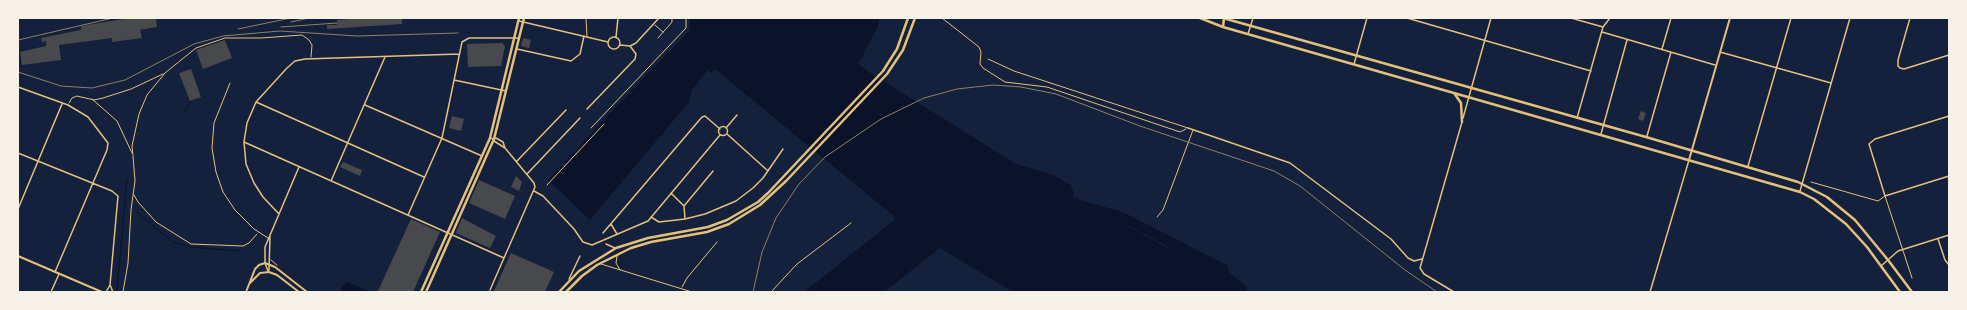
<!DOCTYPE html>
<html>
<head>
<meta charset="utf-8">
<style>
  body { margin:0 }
  #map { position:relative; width:1967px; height:310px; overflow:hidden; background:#14213d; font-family:Raleway,sans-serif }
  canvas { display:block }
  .frame { position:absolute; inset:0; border:19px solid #f6f1e7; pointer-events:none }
</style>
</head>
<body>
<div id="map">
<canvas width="1967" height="310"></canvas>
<div class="frame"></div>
</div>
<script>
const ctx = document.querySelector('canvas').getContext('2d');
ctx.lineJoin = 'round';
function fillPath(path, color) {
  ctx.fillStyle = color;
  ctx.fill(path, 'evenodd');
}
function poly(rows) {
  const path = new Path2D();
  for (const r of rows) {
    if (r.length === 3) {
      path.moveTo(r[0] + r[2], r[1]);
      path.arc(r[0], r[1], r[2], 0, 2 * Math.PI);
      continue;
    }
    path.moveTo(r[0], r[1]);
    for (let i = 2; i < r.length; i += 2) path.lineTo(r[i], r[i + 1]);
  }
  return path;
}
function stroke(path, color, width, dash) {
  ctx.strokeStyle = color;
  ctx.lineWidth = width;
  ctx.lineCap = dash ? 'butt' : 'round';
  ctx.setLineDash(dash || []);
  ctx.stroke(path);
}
fillPath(poly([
  [690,18,880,18,876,31,864,52,864,56,858,63,869,72,1016,164,1054,175,1069,184,1078,198,1083,201,1123,212,1228,266,1229,272,1247,287,1246,290,1250,292,1013,292,940,248,884,292,804,292,893,221,895,217,715,69,711,73,708,70,692,89,689,102,590,220,548,180,647,74,690,30],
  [348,282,370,292,340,292,342,286]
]), '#0b132b');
fillPath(poly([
  [1046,182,1073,196,1075,192,1077,194,1075,198,1169,247,1168,248]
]), '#14213d');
stroke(poly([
  [184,113,191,102],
  [137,212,173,242,191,247,240,251],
  [117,290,127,179]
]), '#0b132b', 1);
fillPath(poly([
  [130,18,156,18,157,27,140,30,142,38,112,42,112,38,59,45,61,60,22,65,20,52,46,46,46,41,42,42,41,38,81,30,81,26],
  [360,18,402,18,402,24,327,29,327,25,337,25,337,20],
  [523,38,531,40,529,48,521,46],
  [225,40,232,58,203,69,196,50],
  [502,43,505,46,501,66,468,67,467,44],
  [191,69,201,97,190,101,179,73],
  [1641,111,1646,113,1643,121,1638,119],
  [452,116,464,119,461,131,449,128],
  [343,162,362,170,360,176,340,167],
  [516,176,522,182,519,191,511,187],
  [479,180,515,196,505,219,469,203],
  [462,218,496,236,490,248,456,233],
  [411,219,440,232,413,292,380,292,378,291],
  [511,253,554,272,545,292,494,291]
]), '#48494c');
stroke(poly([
  [942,18,979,47,981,52,980,64,983,68,1005,82,1047,87,1180,132,1186,129],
  [92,99,117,121,132,153],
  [69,103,72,98,77,96,94,100,103,98,131,89,163,74],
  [133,155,132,146,139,114,147,95,165,73,196,48,225,38,261,38,302,35,309,40,312,45,311,57],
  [547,185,604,124],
  [134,195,138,202,156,222,191,244,243,246,249,243,257,234],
  [271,260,277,265],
  [123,292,128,263,131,210,135,181,133,156]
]), '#e5c07b', 1);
stroke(poly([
  [586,18,587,37],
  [655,25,663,32],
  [658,38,672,22,672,18],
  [988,59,1014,71,1188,128],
  [230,83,214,123,212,148,216,172,223,192,235,210,254,229,268,238],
  [1811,182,1878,201,1885,196,1912,278],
  [1157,217,1163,210,1193,130],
  [617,256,616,263,620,270],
  [601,264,692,292],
  [682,287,687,278,717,242],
  [771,292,797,264,851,223]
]), '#e5c07b', 1);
stroke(poly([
  [591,128,686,28,686,18]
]), '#e5c07b', 1);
stroke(poly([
  [1407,18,1591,71],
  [1571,18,1603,27],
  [1910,18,1898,60,1898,66,1900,68,1904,69,1949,55],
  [519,21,608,42],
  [1602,32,1715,65],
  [1248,34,1253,18],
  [614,43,6],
  [616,37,618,18],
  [620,45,630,46,636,43,659,18],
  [517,49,571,61,580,54,584,36],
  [1662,49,1671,18],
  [1720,52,1831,83],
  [1354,64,1367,18],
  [454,80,506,91],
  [18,87,68,105,88,117,108,143,107,150,55,272],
  [256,102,424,177],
  [365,105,482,156],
  [587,109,635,59,636,54,630,46],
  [1949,116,1875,139,1869,144,1885,196,1949,176],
  [1463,118,1491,18],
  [1577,118,1603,27,1610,18],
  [723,131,4.5],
  [726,128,737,115],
  [1188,128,1290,163,1391,239,1408,258,1414,261,1422,259],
  [727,134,767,170],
  [1601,134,1627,40],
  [1647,136,1671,52],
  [494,141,505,148],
  [244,142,504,258],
  [18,153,112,191,118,196,110,285],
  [517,161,566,110],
  [1748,166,1791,18],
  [527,174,580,118],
  [331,181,385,57],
  [534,191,543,196,574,229,583,242,592,245,648,221,720,135],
  [1800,191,1850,18],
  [671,193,684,206,685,219],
  [684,206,713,171],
  [18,209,62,104],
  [279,214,263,197,254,183,246,164,244,142,247,123,256,102,287,68,295,61,305,59,459,54],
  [408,215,442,138,462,42,469,38,518,38],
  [651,217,659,222,685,219,705,214,736,201,753,188,763,178,783,149],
  [611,224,617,234],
  [603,233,702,117,705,116,720,129],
  [1938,239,1945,260,1949,265],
  [606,244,615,248],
  [1881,266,1898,251,1949,235],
  [269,270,270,236],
  [268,271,265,263,265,247,299,167],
  [569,279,580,256],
  [490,290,535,187,534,183,505,148,503,142,496,138,494,139,490,138],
  [51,292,59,274],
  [106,292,110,285,113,292],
  [1454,292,1424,274,1420,268,1462,122],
  [1650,292,1689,160]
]), '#e5c07b', 1.5);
stroke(poly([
  [1689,160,1730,18],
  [18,256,102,292],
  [250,283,260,273,269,272,277,275,299,292],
  [246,292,255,269,259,265,265,263,275,267,307,292]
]), '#e5c07b', 2);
stroke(poly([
  [421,292,490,138,519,18],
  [426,292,494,139,524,18]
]), '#e5c07b', 2.5);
stroke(poly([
  [1200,18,1223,27,1800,192,1814,199,1846,224,1867,247,1900,292],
  [1223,18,1646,137,1798,182,1827,197,1855,220,1888,260,1912,292],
  [1223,27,1224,18],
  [1454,93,1461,103,1462,122],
  [559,292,579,271,616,248,648,238,708,227,727,220,758,202,768,193,883,71,897,49,908,18],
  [566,292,582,276,597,265,631,248,651,242,707,232,729,224,760,205,786,181,887,74,903,50,915,18]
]), '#e5c07b', 2.5);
stroke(poly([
  [291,22,309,18],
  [281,27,337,23],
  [238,29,291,18],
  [18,40,113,18],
  [18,72,61,86,92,88,125,80,194,44,223,36,280,31,357,36,458,33],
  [753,292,762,252,776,218,799,184,825,157,881,119,924,98,957,89,993,85,1021,87,1056,94,1140,126,1274,171,1300,186,1405,270,1437,292]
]), '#918062', 1);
</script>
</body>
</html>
